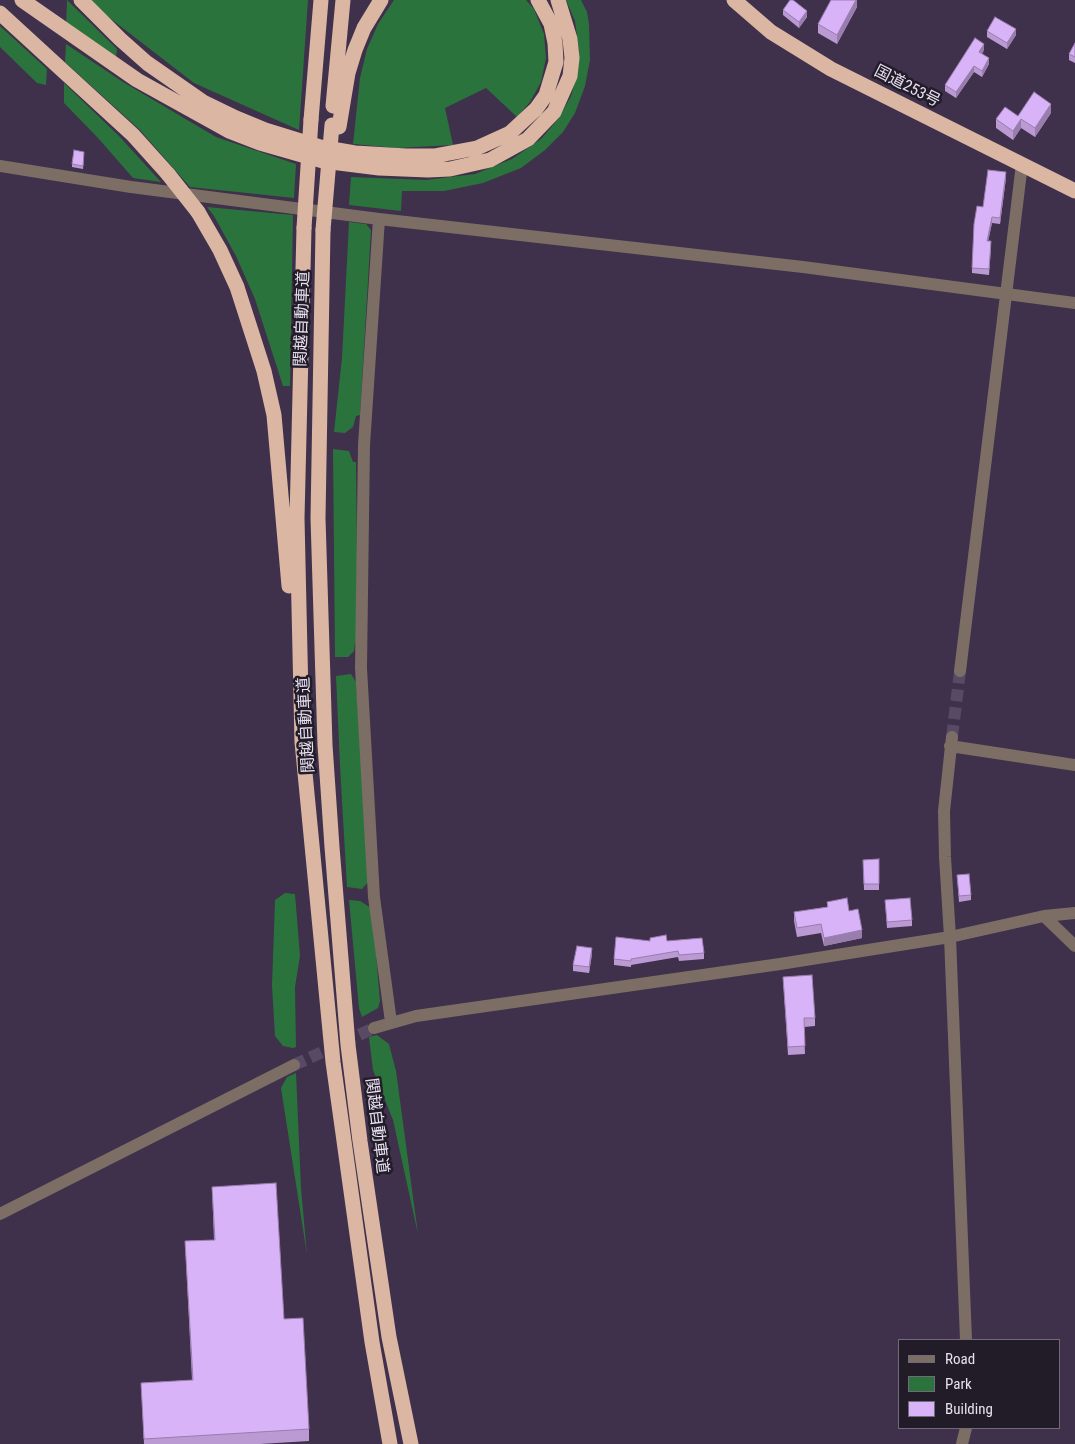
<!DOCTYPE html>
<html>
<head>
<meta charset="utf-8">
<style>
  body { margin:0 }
  #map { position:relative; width:1075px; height:1444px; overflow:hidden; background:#3f304b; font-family:"Roboto Condensed",sans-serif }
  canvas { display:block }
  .legend { position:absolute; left:898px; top:1339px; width:162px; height:90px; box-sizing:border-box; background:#221c28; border:1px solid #716a78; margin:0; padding:6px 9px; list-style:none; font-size:15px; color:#e8dff0 }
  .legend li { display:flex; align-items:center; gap:10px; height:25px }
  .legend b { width:25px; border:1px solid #716a78 }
</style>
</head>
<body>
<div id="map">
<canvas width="1075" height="1444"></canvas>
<ul class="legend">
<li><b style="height:6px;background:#7c6d65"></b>Road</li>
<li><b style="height:14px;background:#2b733d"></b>Park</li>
<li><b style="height:14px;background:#d9b3f7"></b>Building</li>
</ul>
</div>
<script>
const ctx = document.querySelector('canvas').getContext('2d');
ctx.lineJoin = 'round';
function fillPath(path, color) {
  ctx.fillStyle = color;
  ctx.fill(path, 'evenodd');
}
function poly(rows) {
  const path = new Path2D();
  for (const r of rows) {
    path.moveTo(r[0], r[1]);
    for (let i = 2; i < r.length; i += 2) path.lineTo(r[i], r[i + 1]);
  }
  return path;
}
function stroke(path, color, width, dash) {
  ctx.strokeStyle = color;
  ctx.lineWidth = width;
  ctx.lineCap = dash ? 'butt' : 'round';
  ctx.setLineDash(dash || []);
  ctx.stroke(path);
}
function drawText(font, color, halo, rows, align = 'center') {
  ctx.font = font + ' "Roboto Condensed","Noto Sans JP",sans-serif';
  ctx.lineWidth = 5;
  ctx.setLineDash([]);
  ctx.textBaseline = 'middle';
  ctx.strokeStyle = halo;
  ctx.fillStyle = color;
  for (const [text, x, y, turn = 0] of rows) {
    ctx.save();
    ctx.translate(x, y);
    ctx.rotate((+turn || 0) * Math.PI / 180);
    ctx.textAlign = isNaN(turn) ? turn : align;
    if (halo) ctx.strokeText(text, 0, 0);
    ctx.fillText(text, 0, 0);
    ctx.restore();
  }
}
fillPath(poly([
  [67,0,117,49,116,57,66,25],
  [91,0,308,0,299,130,194,83,102,12],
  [394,0,526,0,534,9,544,34,546,58,541,82,530,102,517,117,486,88,445,108,453,145,397,148,353,144,360,78,367,49,378,24],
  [566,0,581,0,587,12,589,24,590,60,585,86,575,113,563,132,545,150,521,168,483,183,444,191,402,191,401,211,349,205,351,177,426,180,475,174,512,159,541,139,559,118,571,96,577,75,579,51,575,21],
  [0,26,47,69,46,85,37,83,0,47],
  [66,44,123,82,216,137,296,164,294,198,190,187,140,130,65,62],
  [64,83,119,136,161,182,133,178,98,138,64,103],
  [207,207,293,215,290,386,283,386,255,299,236,256,214,216],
  [349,222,366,224,371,230,360,415,356,416,353,427,345,433,334,432,342,358],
  [333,449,349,451,353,462,356,462,358,642,355,643,354,651,348,657,335,657],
  [351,674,356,682,369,881,362,889,347,887,340,766,336,676],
  [285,893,295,894,300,956,295,987,296,1047,293,1048,283,1046,275,1036,272,986,275,900],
  [349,900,360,901,371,908,376,954,380,1001,378,1008,362,1017,359,1008],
  [377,1035,389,1044,396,1071,418,1234,393,1120,373,1070,369,1037],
  [296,1073,301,1188,307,1255,281,1088,287,1077]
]), '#2b733d');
stroke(poly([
  [952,737,960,671],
  [294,1065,374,1028]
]), '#584a64', 12, [12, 6]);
stroke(poly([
  [0,166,131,187,379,219,803,267,1075,303],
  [379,219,364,445,361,668,374,897,391,1022],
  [960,671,1022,164],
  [952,737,944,811,945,857,950,937,966,1340],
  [950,746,1075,765],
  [1044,916,1075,946],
  [374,1028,416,1016,780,964,950,937,1044,916,1075,913],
  [0,1214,294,1065],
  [962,1444,966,1428]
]), '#7c6d65', 12);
stroke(poly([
  [22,0,137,80,229,131,260,143,323,161,379,168,428,170,450,169,490,160,528,139,554,112,570,76,572,58,570,39,558,0],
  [81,0,120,39,147,63,203,102,236,118,265,130,320,147,355,153,406,156,434,156,477,148,510,133,536,109,546,95,556,62,555,43,551,24,538,0],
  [734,0,771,32,831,69,1075,191],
  [0,13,133,135,168,174],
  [333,106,343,0],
  [311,120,321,0],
  [339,127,348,73,355,50,364,28,381,0],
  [198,212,220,250,237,287,264,371,274,415,289,586],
  [304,228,297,518,302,742,333,1062,372,1342,390,1444],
  [323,230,318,518,325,745,332,847,348,1045,360,1141,389,1337,411,1444]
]), '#dab6a3', 15);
stroke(poly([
  [168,174,198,212],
  [304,228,311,120],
  [323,230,332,125]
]), '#dab6a3', 15);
fillPath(poly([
  [857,0,857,7,837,44,818,33,818,24],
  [783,10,807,17,799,28,783,15],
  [987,31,1016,35,1007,49,987,37],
  [1075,43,1075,63,1069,60,1069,54],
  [984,50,982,54,989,64,982,77,974,72,956,98,945,91,945,85],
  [1051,113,1035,137,1021,128,1013,140,996,128,996,119,1018,116],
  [84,155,83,169,72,167,72,164],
  [1006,178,1000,224,992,223,988,241,991,247,989,275,972,273,972,268],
  [879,859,879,890,864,890,863,860],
  [957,875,971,895,971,900,959,902],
  [885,900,912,920,912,926,887,928],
  [827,902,849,911,862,938,824,946,821,933,797,937,794,921,794,912,827,907],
  [650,938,667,941,704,953,704,959,679,961,678,957,631,965,631,967,614,965,614,959,650,941],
  [592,954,589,973,573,971,573,965],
  [783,977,815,1018,815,1026,804,1027,805,1054,788,1055],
  [212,1187,284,1319,309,1429,309,1441,260,1444,144,1444,141,1383,192,1380,185,1241,214,1240]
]), '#bb9ad4');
fillPath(poly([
  [856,0,857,0,857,7,837,44,837,35],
  [807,11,807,17,799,28,799,22],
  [1016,29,1016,35,1007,49,1007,43],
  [984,44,984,50,979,58,979,52],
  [989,58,989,64,982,77,982,71],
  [974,66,974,72,956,98,956,92],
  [1051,104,1051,113,1035,137,1035,128],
  [1021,119,1021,128,1013,140,1013,131],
  [1006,172,1006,178,1000,224,1000,218],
  [992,217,992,223,987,247,987,241],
  [862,930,862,938,824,946,824,938],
  [592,948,592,954,589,973,589,967]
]), '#987dad');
const building = poly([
  [790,0,793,0,807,11,799,22,783,10,790,0],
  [831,0,856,0,837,35,818,24,831,0],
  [995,17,1016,29,1007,43,987,31,995,17],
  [975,38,984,44,979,52,989,58,982,71,974,66,956,92,945,85,975,38],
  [1075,43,1075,57,1069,54,1075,43],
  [1034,92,1051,104,1035,128,1021,119,1013,131,996,119,1005,107,1018,116,1034,92],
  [74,150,84,152,83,166,72,164,74,150],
  [988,170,1006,172,1000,218,992,217,987,241,991,241,989,269,972,268,974,224,977,206,983,207,988,170],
  [879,859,879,884,864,884,863,860,879,859],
  [969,874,971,895,959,896,957,875,969,874],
  [847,898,849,911,858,909,862,930,824,938,821,924,797,928,794,912,828,907,827,902,847,898],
  [910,898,912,920,887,922,885,900,910,898],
  [666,935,667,941,702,938,704,953,679,955,678,951,631,959,631,961,614,959,616,937,650,941,650,938,666,935],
  [577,946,592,948,589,967,573,965,577,946],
  [812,975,815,1018,804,1018,805,1046,788,1047,783,977,812,975],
  [276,1183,284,1319,303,1318,309,1429,144,1439,141,1383,193,1380,185,1241,215,1240,212,1187,276,1183]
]);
fillPath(building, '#d9b3f7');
stroke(building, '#987dad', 1);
drawText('16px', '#e8dff0', '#221c28', [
  ["国道253号",907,87,27],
  ["関越自動車道",303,319,-88],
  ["関越自動車道",307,725,-93],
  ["関越自動車道",376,1126,83]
]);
</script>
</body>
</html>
